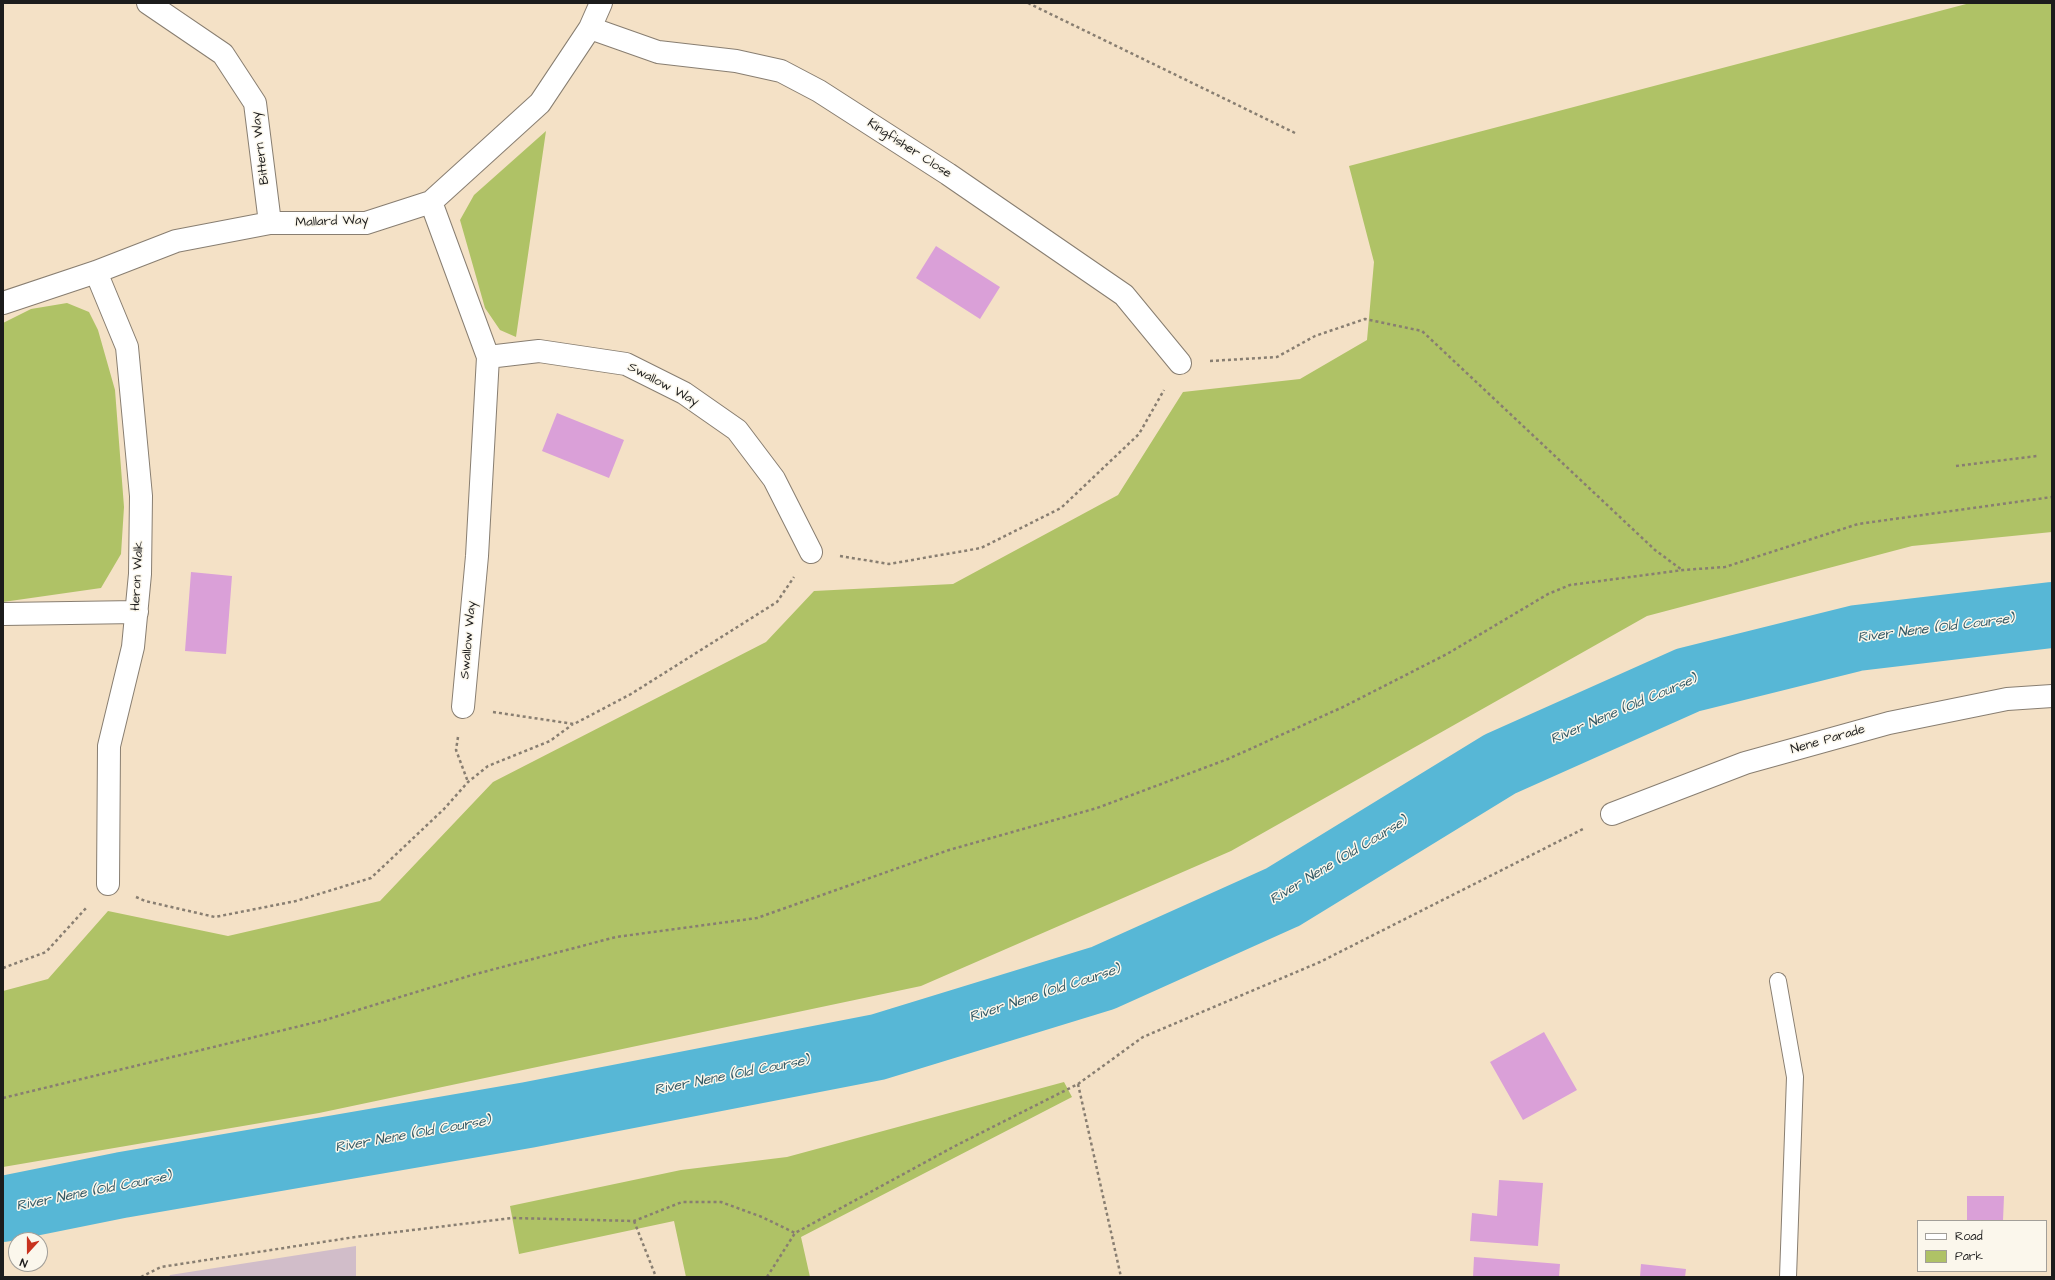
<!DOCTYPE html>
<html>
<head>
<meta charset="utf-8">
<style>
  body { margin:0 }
  #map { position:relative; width:2055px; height:1280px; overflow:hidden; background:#f4e1c6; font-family:"Architects Daughter",sans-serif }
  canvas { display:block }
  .frame { position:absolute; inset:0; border:4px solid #1c1c1c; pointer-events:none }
  .legend { position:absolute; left:1917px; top:1220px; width:130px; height:52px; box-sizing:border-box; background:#fbf7ec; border:1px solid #a29f99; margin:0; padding:5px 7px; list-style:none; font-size:12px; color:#1c1c1c }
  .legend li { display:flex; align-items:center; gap:8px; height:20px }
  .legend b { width:20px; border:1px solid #a29f99 }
  .north { position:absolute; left:8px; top:1232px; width:40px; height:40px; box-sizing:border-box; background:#fbf7ec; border:1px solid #a29f99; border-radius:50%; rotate:201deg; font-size:11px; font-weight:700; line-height:16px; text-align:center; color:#1c1c1c }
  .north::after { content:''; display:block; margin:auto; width:14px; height:18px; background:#c8321e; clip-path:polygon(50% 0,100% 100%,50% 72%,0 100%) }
</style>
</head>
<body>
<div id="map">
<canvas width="2055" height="1280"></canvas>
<div class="frame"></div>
<ul class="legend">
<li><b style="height:5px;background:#fff"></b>Road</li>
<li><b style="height:11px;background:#afc266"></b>Park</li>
</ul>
<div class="north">N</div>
</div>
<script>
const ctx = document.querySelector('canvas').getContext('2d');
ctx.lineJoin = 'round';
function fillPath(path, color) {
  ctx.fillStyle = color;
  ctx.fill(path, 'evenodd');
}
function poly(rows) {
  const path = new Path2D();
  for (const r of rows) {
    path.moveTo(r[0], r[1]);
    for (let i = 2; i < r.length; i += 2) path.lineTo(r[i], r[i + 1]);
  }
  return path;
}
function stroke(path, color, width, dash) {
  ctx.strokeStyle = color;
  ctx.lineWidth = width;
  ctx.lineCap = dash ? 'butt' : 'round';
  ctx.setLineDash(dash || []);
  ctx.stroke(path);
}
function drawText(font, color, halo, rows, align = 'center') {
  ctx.font = font + ' "Architects Daughter",sans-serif';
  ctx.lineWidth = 3;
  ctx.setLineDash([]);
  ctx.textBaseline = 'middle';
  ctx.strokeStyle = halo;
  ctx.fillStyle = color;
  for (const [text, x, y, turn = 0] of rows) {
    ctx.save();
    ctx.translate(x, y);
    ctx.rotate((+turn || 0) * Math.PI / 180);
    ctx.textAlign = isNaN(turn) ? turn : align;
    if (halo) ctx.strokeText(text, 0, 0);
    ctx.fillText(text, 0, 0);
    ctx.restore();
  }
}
fillPath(poly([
  [356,1246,356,1277,169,1277,170,1275]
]), '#d1bdc9');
fillPath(poly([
  [1970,3,2052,3,2052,532,1912,546,1647,616,1231,851,921,986,319,1113,3,1167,3,991,48,979,108,911,228,936,380,901,493,782,766,642,814,591,953,584,1118,495,1183,392,1300,379,1367,340,1374,262,1349,166],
  [546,131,516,337,500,330,485,308,460,220,474,195],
  [67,303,89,312,98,330,115,390,124,507,121,554,101,588,3,602,3,323,31,309],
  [1064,1082,1072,1097,801,1237,810,1277,686,1277,674,1221,519,1254,510,1206,681,1170,787,1157]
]), '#afc266');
stroke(poly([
  [3,1209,122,1185,528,1115,878,1047,1103,978,1283,897,1500,764,1688,680,1857,638,2052,615]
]), '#57b7d6', 66);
fillPath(poly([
  [936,246,1000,287,980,319,916,278],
  [557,413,624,440,609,478,542,451],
  [191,572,232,576,226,654,185,651],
  [1544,1032,1577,1090,1523,1120,1490,1062],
  [1499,1180,1543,1183,1538,1246,1470,1241,1472,1213,1497,1216],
  [1967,1196,2004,1196,2003,1221,1967,1221],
  [1474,1257,1560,1264,1559,1277,1473,1277],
  [1641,1264,1686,1269,1685,1277,1640,1277]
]), '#daa0d8');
const service = poly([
  [1778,981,1795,1077,1788,1277]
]);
const minor = poly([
  [148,3,223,54,255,103,270,223],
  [590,28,658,52,736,61,781,71,819,91,948,174,1124,295,1180,363],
  [431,202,488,357,477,556,463,707],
  [96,272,127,347,141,496,140,574,133,647,109,746,108,884],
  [3,303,96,272,176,241,270,223,366,223,431,202,540,103,590,28,601,3],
  [488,357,539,351,626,364,684,393,737,430,774,479,811,552],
  [3,614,137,612],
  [1612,814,1745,763,1889,723,2007,699,2052,696]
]);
stroke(service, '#887e71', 18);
stroke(minor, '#887e71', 24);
stroke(poly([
  [1028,3,1295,133],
  [1210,361,1277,357,1315,336,1365,319,1422,331,1655,550,1682,570],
  [1956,466,2037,456],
  [840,556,889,564,981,548,1061,508,1139,434,1164,390],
  [493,712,574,724,631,694,777,602,794,577],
  [458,737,456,750,468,782],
  [136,897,145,901,215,917,296,901,371,878,444,809,468,782,488,766,550,741,573,724],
  [3,968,46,952,87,907],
  [1078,1084,1121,1277],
  [3,1098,325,1020,472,975,616,937,757,918,949,850,1097,808,1228,759,1343,707,1447,654,1548,594,1570,585,1683,570,1725,567,1858,524,2052,497],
  [634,1221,656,1277],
  [141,1277,161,1267,355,1237,512,1218,634,1221,682,1202,721,1202,762,1217,795,1233],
  [767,1277,795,1233,955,1146,1078,1084,1143,1037,1320,962,1585,828]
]), '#887e71', 2.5, [3, 3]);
stroke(service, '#fff', 16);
stroke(minor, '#fff', 22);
drawText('13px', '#1c1c1c', '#fbf7ec', [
  ["Bittern Way",261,148,-97],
  ["Kingfisher Close",909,149,33],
  ["Mallard Way",332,222,-2],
  ["Swallow Way",663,385,28],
  ["Heron Walk",138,576,-87],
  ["Swallow Way",469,640,-85],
  ["Nene Parade",1828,740,-16]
]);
drawText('italic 14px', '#345a66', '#fbf7ec', [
  ["River Nene (Old Course)",1936,629,-7],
  ["River Nene (Old Course)",1624,710,-23],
  ["River Nene (Old Course)",1339,861,-31],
  ["River Nene (Old Course)",1045,994,-18],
  ["River Nene (Old Course)",732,1076,-11],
  ["River Nene (Old Course)",413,1135,-10],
  ["River Nene (Old Course)",94,1192,-11]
]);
</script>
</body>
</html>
